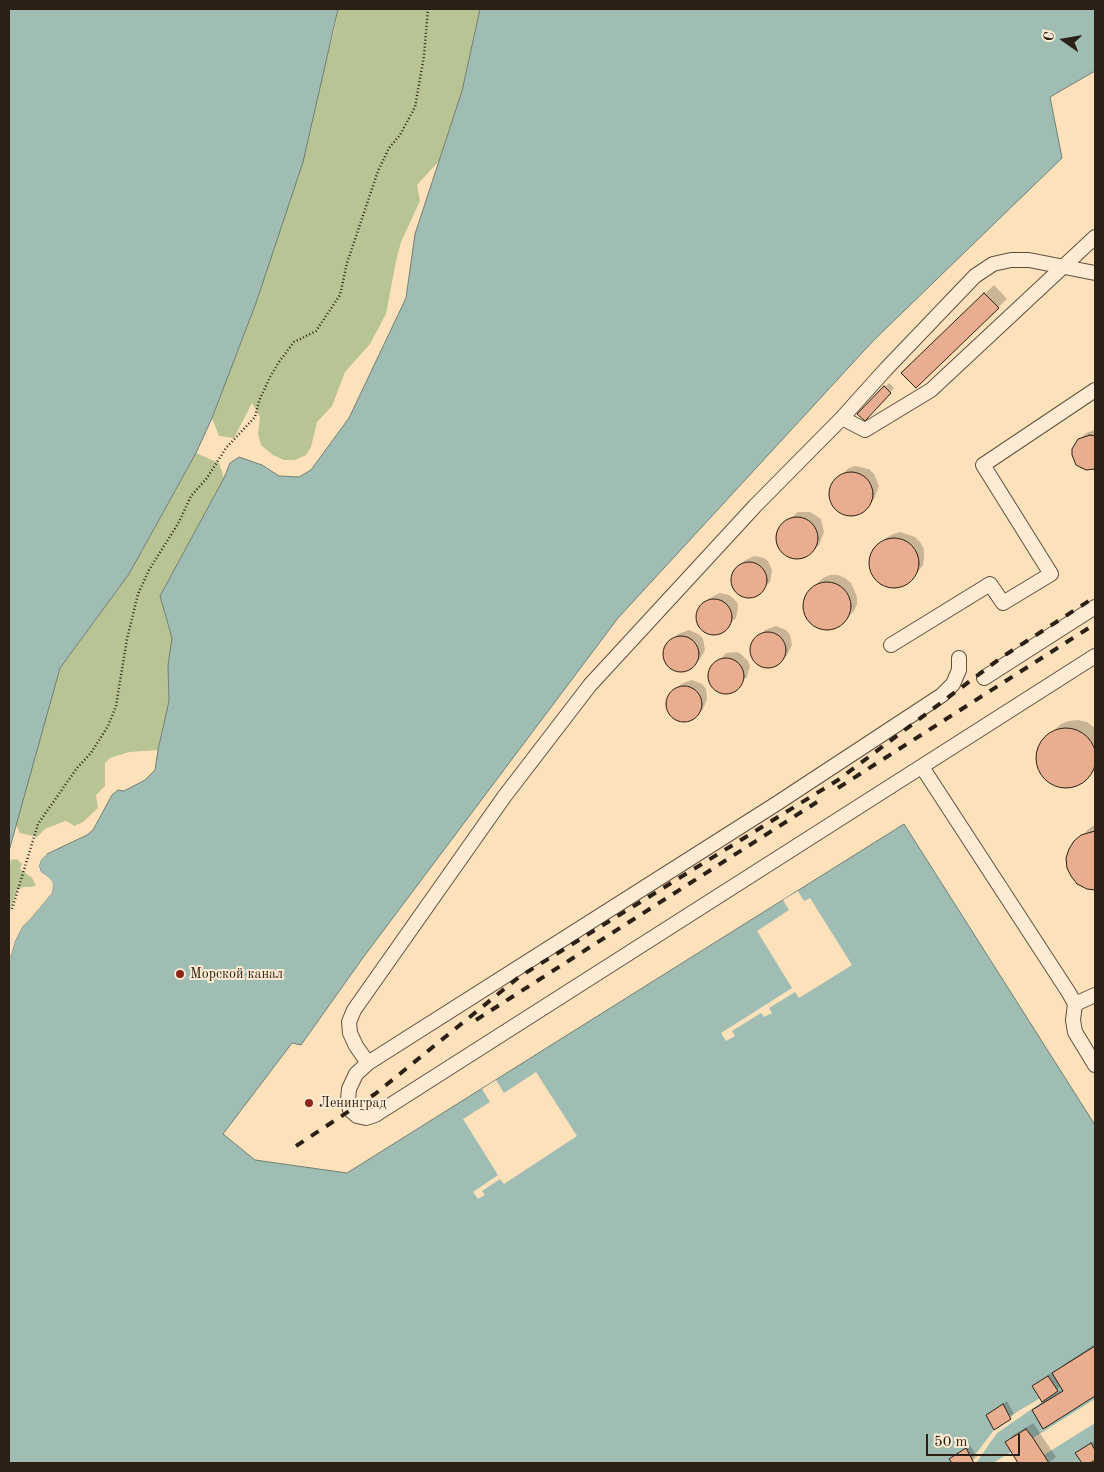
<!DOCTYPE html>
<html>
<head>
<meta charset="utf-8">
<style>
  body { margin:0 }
  #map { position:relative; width:1104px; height:1472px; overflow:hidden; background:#fce1bb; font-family:"Old Standard TT",serif }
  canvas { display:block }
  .frame { position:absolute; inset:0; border:10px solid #2b2015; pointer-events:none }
  .north { position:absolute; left:1039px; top:15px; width:50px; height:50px; -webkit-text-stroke:4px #fdecd3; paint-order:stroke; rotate:283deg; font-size:14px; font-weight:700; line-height:20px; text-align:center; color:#2b2015 }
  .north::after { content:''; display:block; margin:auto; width:18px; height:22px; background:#2b2015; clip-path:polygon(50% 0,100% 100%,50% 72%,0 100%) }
  .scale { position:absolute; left:926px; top:1434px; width:94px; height:22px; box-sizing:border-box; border:2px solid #2b2015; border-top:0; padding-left:6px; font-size:15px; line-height:18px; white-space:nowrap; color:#2b2015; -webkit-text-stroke:4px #fdecd3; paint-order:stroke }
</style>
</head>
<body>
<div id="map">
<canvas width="1104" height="1472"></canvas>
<div class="frame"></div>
<div class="north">С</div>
<div class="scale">50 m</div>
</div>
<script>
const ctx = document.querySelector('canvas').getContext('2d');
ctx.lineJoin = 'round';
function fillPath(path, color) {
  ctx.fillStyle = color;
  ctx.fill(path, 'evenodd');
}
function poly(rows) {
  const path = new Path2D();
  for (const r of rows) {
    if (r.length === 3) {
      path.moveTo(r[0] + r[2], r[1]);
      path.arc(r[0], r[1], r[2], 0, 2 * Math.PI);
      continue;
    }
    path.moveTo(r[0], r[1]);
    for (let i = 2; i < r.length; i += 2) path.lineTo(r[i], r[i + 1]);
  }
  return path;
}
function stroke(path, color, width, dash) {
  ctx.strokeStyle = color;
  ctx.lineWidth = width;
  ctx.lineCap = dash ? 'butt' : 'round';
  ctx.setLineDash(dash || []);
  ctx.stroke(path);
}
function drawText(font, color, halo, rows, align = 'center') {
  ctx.font = font + ' "Old Standard TT",serif';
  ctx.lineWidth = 4;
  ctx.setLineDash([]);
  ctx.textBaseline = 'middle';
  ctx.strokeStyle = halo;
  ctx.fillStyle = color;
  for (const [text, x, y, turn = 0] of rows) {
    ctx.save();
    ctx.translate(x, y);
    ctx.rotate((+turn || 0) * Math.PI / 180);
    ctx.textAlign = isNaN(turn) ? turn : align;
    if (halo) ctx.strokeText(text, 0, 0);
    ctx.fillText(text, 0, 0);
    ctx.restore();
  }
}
fillPath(poly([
  [338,9,480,9,462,91,439,161,417,185,420,201,401,242,396,261,386,314,370,344,345,372,332,406,317,422,311,447,306,455,295,460,284,460,273,455,261,445,258,434,260,417,252,403,234,438,219,436,212,418,256,303,334,32],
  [196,453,219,463,224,478,160,596,172,638,168,682,169,701,158,750,129,752,110,758,105,763,105,786,96,795,98,808,83,822,74,826,70,823,65,821,45,829,37,837,20,833,15,823,60,668,129,574],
  [17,859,22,864,20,869,32,878,36,885,32,887,23,887,17,890,9,913,9,868,11,860]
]), '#b9c494');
const water = poly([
  [9,9,338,9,303,162,256,303,212,418,196,453,129,574,60,668,9,851,9,9],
  [480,9,1095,9,1095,71,1050,97,1062,158,873,341,618,618,362,959,301,1045,292,1043,223,1134,255,1160,347,1173,904,824,1095,1125,1095,1463,9,1463,9,957,11,955,15,941,22,927,31,918,52,893,53,887,47,876,41,872,39,866,41,860,47,854,87,835,93,830,112,795,118,790,124,791,145,780,155,770,158,750,169,701,168,665,172,638,160,596,224,478,230,463,239,457,262,465,279,476,299,477,311,470,349,418,406,298,415,234,462,91,480,9]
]);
fillPath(water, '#9fbdb3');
stroke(water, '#717e74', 1);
fillPath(poly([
  [44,854,47,854,41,860,39,866,41,872,47,876,52,881,53,887,52,893,31,918,22,927,15,941,11,955,9,957,13,940,20,925,29,916,49,892,50,883,39,874,37,867,39,859],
  [798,891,804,901,810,898,852,965,799,998,795,992,769,1008,772,1013,764,1017,761,1013,732,1031,735,1036,726,1041,721,1033,792,988,757,931,789,910,783,900],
  [536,1072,577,1136,504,1184,500,1179,482,1191,485,1195,478,1199,473,1192,498,1175,463,1119,490,1102,482,1089,496,1080,504,1093],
  [1048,1376,1058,1391,997,1433,976,1463,952,1463,949,1459,966,1448,972,1459,994,1430,986,1415,1003,1404,1010,1416,1032,1403,1040,1398,1032,1386],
  [1095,1399,1095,1423,1044,1455,1049,1463,993,1463,1011,1452,1005,1442,1026,1429,1033,1438]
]), '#fce1bb');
fillPath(poly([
  [994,285,1007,299,916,386,903,373],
  [889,383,894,388,865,420,859,414],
  [1095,430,1095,468,1086,469,1079,440,1086,433],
  [855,466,869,469,874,474,879,486,874,499,867,506,857,513,850,514,838,510,831,499,830,492,832,486,836,480,849,468],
  [798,512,810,512,821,519,824,532,819,545,812,552,800,558,787,556,782,552,777,539,780,527],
  [900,532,915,537,920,542,924,549,924,557,923,565,912,579,898,587,890,587,883,584,877,580,872,573,870,566,871,558,874,551,886,538,893,534],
  [754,556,764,558,768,561,772,570,770,582,754,596,742,595,734,588,732,582,734,572,744,561],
  [830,575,838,575,845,578,851,583,857,597,857,604,854,611,835,628,827,629,813,625,808,619,805,613,803,605,805,597,809,591,823,578],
  [720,593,729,595,737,602,738,607,736,618,720,632,708,632,700,624,698,619,700,609,710,598],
  [776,626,786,630,790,635,792,645,787,655,780,662,770,666,765,666,756,661,753,657,752,646,765,630],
  [689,630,700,635,703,639,705,650,700,659,693,666,683,671,678,670,669,666,666,661,665,651,678,634],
  [737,652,741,654,748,661,750,666,747,677,731,691,720,691,712,683,710,673,712,668,726,653],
  [692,680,702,684,706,689,707,699,703,709,696,716,691,719,681,720,672,715,669,711,668,700,681,684],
  [1078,720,1087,722,1095,728,1095,769,1085,779,1076,785,1067,787,1057,785,1048,780,1042,773,1038,765,1038,756,1040,747,1045,739,1061,724,1069,721],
  [1095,825,1095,889,1087,888,1075,842,1091,827],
  [1095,1344,1095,1394,1043,1428,1033,1411,1042,1402,1034,1386,1052,1372,1053,1374,1063,1365],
  [1061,1386,1063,1389,1056,1393,1055,1392],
  [1007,1401,1014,1414,1010,1418,987,1415],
  [1033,1423,1056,1457,1049,1463,1019,1463,1007,1442,1013,1435],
  [1095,1440,1095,1458,1087,1463,1083,1463,1077,1454],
  [970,1445,977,1457,970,1463,954,1463,951,1459]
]), '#0003');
const building = poly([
  [984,293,999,308,916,388,901,373,984,293],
  [884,386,891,393,865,421,857,414,884,386],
  [1090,435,1095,436,1095,469,1086,470,1076,465,1072,455,1072,449,1078,439,1090,435],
  [851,494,22],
  [797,538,21],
  [894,563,25],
  [749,580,18],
  [827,606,24],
  [714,617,18],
  [768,650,18],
  [681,654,18],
  [726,676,18],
  [684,704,18],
  [1066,758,30],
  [1095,831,1095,890,1087,889,1077,884,1071,876,1067,868,1066,858,1069,849,1074,841,1081,835,1095,831],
  [1095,1346,1095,1396,1043,1429,1032,1410,1063,1391,1052,1373,1095,1346],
  [1048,1376,1058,1391,1042,1402,1032,1386,1048,1376],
  [1003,1404,1011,1419,994,1430,986,1415,1003,1404],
  [1026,1429,1033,1438,1049,1463,1018,1463,1005,1442,1026,1429],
  [1091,1443,1095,1450,1095,1460,1090,1463,1082,1463,1075,1453,1091,1443],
  [966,1448,974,1463,952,1463,949,1459,966,1448]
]);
fillPath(building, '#e8ae8f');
stroke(building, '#2b2015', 1);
const minor = poly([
  [842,418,865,430,931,390,1095,237],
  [891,645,990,584,1003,603,1051,574,983,465,1095,390],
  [959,658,959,670,953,684,942,695,776,804,368,1063,356,1074,349,1089,348,1100,350,1110,357,1116,366,1118,375,1115,1095,656],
  [984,678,1095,607],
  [922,767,1069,993,1075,1004,1073,1020,1075,1032,1095,1065],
  [1075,1004,1095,995],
  [368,1063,356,1046,350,1033,349,1022,354,1010,504,797,590,685,755,506,842,418,886,369,975,276,993,264,1011,260,1029,260,1095,273]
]);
stroke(minor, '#5f503e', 16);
stroke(poly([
  [12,909,38,824,77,768,91,753,108,726,116,706,127,639,138,594,149,570,179,522,191,496,207,478,226,448,255,417,259,401,270,377,279,362,294,342,316,331,340,295,347,263,378,171,389,148,400,135,415,107,424,56,428,9]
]), '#2b2015', 2.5, [1, 2.5]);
stroke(minor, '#fdecd3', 14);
stroke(poly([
  [838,788,1095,624],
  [476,1020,817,802],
  [296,1146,375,1094,519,977,838,780,1002,657,1095,597]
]), '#2b2015', 4, [9, 9]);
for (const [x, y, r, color] of [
  [180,974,5,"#8f2418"],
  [309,1103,5,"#8f2418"]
]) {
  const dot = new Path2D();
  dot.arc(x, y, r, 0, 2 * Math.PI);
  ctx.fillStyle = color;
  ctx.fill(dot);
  stroke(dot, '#fdecd3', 2);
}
drawText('14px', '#2b2015', '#fdecd3', [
  ["Морской канал",190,974],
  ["Ленинград",319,1103]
], 'left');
</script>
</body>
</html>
